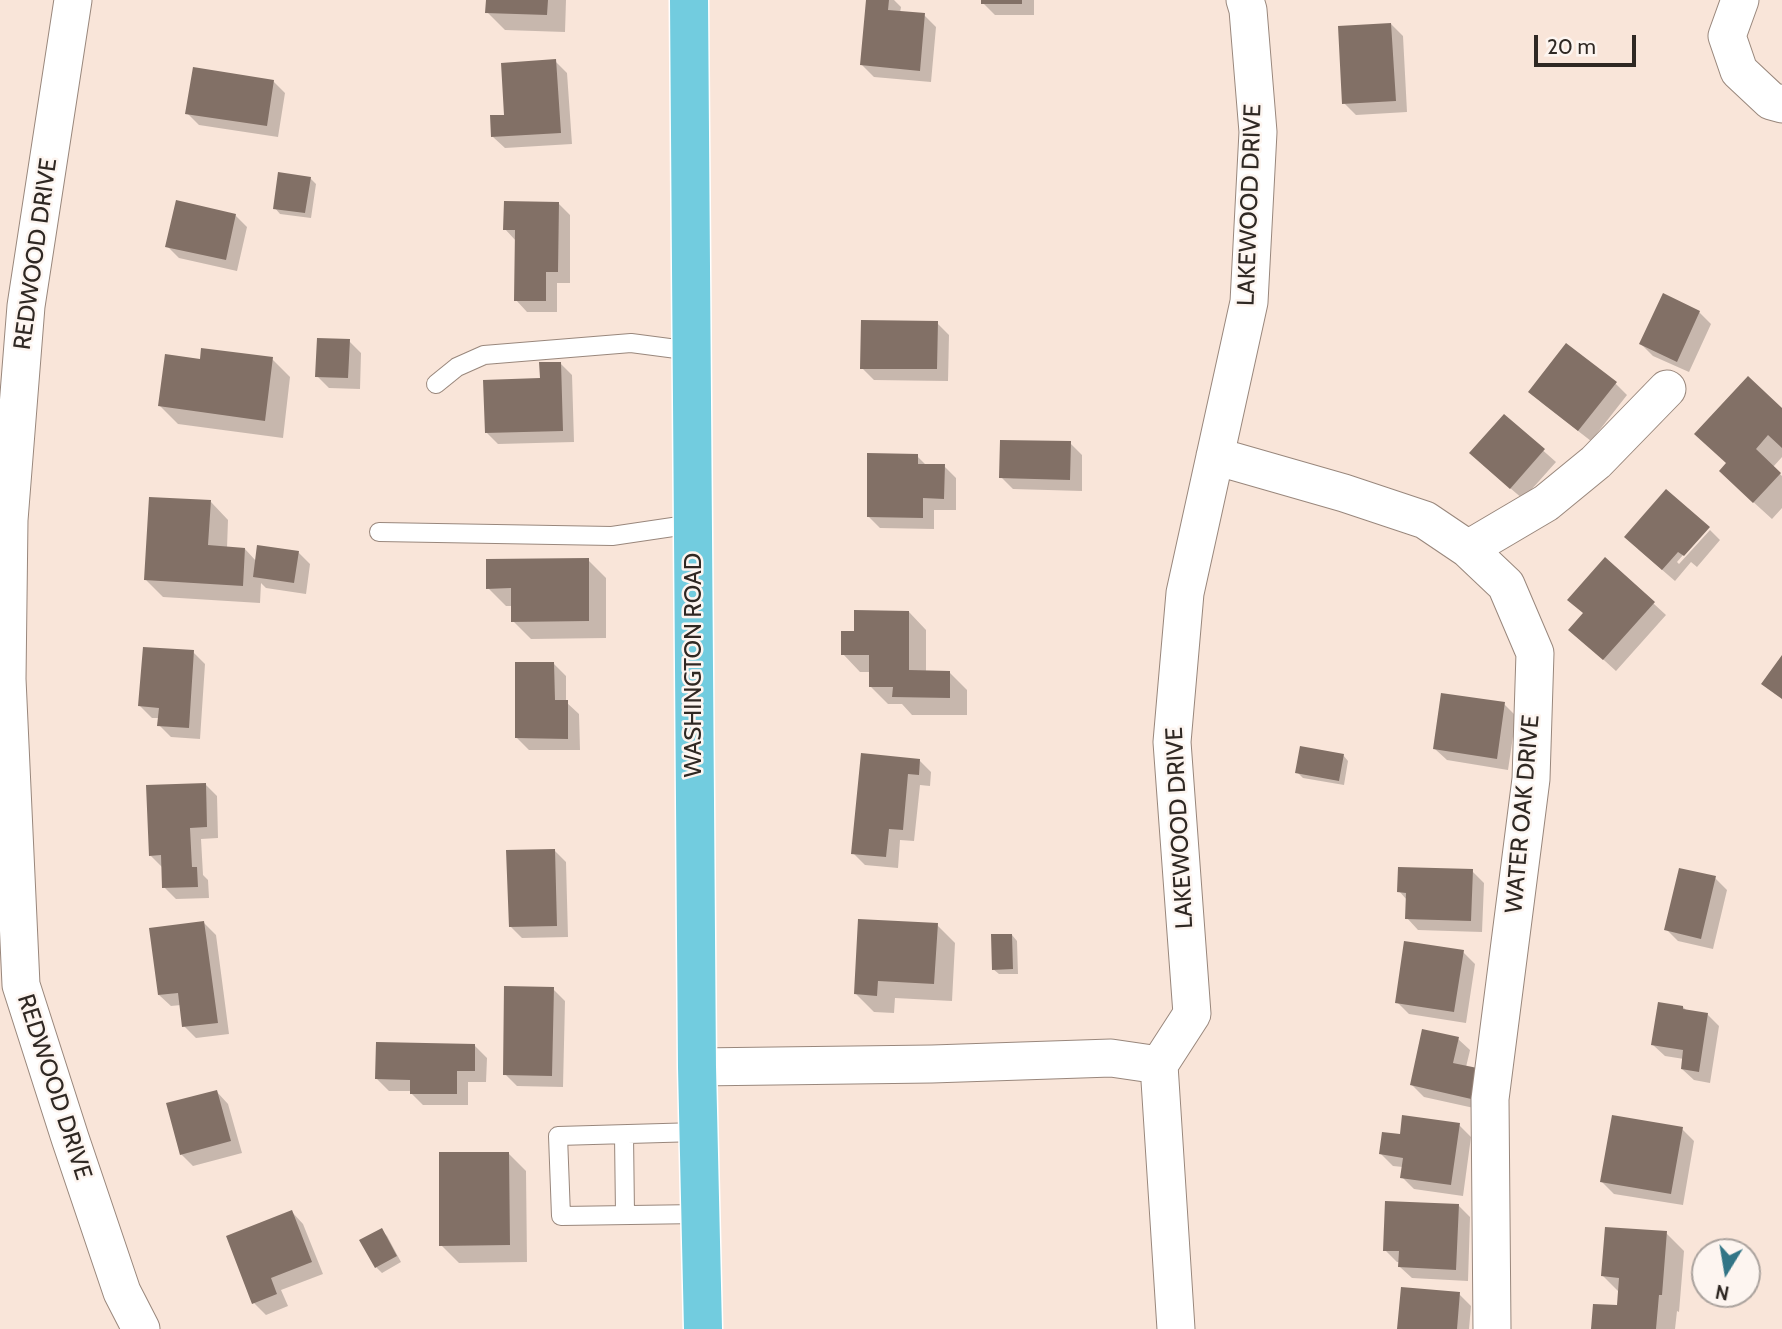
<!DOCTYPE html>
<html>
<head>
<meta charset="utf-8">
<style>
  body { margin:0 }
  #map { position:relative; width:1782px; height:1329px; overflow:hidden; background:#f9e5d9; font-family:Cabin,sans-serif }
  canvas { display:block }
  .north { position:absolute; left:1691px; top:1238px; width:70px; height:70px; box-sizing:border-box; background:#fdf5f0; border:2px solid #aba39e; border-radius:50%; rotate:191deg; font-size:19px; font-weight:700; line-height:28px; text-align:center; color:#2f2823 }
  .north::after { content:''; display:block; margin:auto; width:24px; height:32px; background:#327586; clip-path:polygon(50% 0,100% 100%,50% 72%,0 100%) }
  .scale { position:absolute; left:1534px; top:35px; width:102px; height:32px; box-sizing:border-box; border:4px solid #2f2823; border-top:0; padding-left:9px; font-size:21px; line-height:24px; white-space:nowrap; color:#2f2823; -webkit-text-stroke:5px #fdf5f0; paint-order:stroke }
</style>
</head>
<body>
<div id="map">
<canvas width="1782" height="1329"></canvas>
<div class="north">N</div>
<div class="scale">20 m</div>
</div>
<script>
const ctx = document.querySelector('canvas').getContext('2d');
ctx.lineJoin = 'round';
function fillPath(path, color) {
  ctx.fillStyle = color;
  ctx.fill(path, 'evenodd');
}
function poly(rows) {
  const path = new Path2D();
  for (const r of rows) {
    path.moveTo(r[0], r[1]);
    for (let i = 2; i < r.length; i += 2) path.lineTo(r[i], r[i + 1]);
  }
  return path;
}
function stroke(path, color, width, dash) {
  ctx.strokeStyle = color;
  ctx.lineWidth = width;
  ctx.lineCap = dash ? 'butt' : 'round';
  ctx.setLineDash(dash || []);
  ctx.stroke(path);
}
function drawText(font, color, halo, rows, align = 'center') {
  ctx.font = font + ' Cabin,sans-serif';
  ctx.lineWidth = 5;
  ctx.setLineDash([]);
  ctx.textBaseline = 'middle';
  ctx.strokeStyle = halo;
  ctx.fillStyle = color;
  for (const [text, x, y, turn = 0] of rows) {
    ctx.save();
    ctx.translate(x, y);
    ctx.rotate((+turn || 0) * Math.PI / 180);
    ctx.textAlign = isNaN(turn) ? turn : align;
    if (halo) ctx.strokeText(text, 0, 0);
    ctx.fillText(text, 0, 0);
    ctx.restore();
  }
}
fillPath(poly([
  [488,0,566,0,565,32,505,30,487,12],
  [868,0,894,0,901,7,900,13,924,15,936,27,931,82,874,77,862,65],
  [983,0,1034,0,1034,15,995,15,983,3],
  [1391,24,1403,36,1407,112,1356,115,1344,103],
  [555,61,567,73,572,144,505,148,493,137,506,116],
  [273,81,285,93,278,137,199,125,187,113],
  [310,178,316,184,311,218,280,214,275,208],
  [558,203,570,215,570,283,557,283,557,312,527,312,516,300,516,241,505,229],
  [235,215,247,227,237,271,179,258,167,246],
  [1699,312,1711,324,1689,372,1653,356,1641,344],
  [937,323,949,335,948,381,874,380,862,368],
  [349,341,361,353,360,389,329,388,317,376],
  [272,359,290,377,283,438,178,424,160,406,201,361],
  [560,363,572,375,574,442,498,444,486,432],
  [1615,383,1627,395,1591,441,1542,403,1531,391],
  [1782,411,1782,457,1773,467,1782,476,1782,508,1772,519,1739,489,1728,464],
  [1504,416,1556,462,1523,499,1483,465],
  [1070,443,1082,455,1082,491,1013,489,1001,477],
  [917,456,927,466,944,466,956,478,956,510,934,510,934,529,880,528,868,516],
  [211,502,228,520,227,548,245,549,256,561,298,552,310,564,306,594,266,588,261,583,260,603,163,597,145,579],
  [1707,527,1677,562,1679,564,1710,530,1720,540,1697,567,1691,562,1675,581,1638,549],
  [1605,559,1666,615,1616,671,1583,641,1584,614],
  [588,560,606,578,606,638,531,639,513,621,513,606,506,606,488,588],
  [909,612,926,630,926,672,949,672,967,690,967,715,912,715,902,704,888,704,870,686,870,672,860,672,843,654,855,633],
  [193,652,205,664,200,739,171,737,159,725,160,718,152,718,140,706],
  [554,664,566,676,566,702,579,714,580,750,529,750,517,738],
  [1504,704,1516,716,1508,770,1447,760,1435,749],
  [862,755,919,760,931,772,930,786,920,785,914,841,900,840,898,868,865,865,853,853],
  [1343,755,1348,761,1344,785,1303,778,1297,772],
  [205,784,217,796,218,838,201,839,203,875,208,880,209,898,176,899,164,887,162,867,150,855],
  [554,850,566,862,568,937,522,938,510,926],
  [1472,871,1484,883,1482,932,1418,930,1407,918,1407,900,1399,891],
  [1715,878,1727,890,1713,949,1678,941,1666,929],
  [204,923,216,935,229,1034,196,1038,184,1026,181,1005,171,1006,159,995],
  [937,925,955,943,952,1001,895,998,894,1013,874,1012,856,994],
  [1012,935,1017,941,1018,974,999,974,993,969],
  [1463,952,1475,964,1466,1023,1409,1014,1397,1002],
  [553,989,565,1001,563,1087,517,1086,505,1074],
  [1683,1007,1687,1011,1707,1014,1719,1026,1710,1083,1694,1080,1682,1069,1684,1059,1665,1056,1653,1045],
  [1458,1039,1470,1050,1466,1067,1492,1112,1424,1097,1412,1085],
  [475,1046,487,1058,486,1082,468,1082,468,1105,423,1105,411,1093,411,1091,389,1091,377,1079],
  [217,1092,228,1104,242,1153,193,1166,181,1154],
  [1459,1125,1471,1137,1463,1196,1414,1189,1402,1177,1403,1167,1393,1166,1381,1154,1401,1136],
  [1682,1129,1694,1141,1683,1205,1614,1194,1602,1182],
  [508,1153,526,1171,527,1262,459,1263,441,1245],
  [1458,1205,1470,1217,1468,1281,1412,1278,1400,1267,1400,1262,1397,1262,1385,1250],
  [292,1212,303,1224,323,1274,281,1290,288,1306,266,1315,254,1303],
  [381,1230,387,1236,401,1262,382,1273,376,1267],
  [1666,1233,1684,1251,1679,1312,1677,1311,1675,1329,1593,1329,1619,1307,1620,1293,1603,1276],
  [1459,1294,1471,1306,1469,1329,1399,1329]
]), '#0003');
fillPath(poly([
  [486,0,548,0,547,15,485,13],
  [866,0,889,0,888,10,925,13,920,71,860,65],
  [981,0,1022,0,1022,4,981,4],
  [1391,23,1396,101,1342,104,1338,26],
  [556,59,561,133,491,137,490,115,504,115,501,63],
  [193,67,274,80,267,126,185,114],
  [278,172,311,177,305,213,273,209],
  [176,200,236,214,226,260,165,247],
  [504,201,559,202,558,272,546,272,546,301,514,301,515,230,503,230],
  [1663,293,1700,311,1677,362,1639,344],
  [861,320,938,321,937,369,860,369],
  [317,338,350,339,348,378,315,377],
  [1566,343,1617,382,1578,431,1528,392],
  [201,348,273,357,265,421,158,406,165,354,200,359],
  [539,362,561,362,563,431,485,433,483,380,540,378],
  [1748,376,1782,408,1782,448,1768,435,1756,449,1781,473,1753,503,1719,471,1726,463,1694,434],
  [1504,414,1545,449,1510,489,1469,453],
  [1000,440,1071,441,1070,480,999,478],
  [867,453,918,454,918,464,945,464,944,499,923,498,923,518,867,517],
  [1666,489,1710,527,1684,556,1678,552,1662,570,1624,537],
  [149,497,211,500,208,545,245,548,243,586,144,580],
  [257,545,299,551,294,583,253,577],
  [1605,557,1655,602,1603,660,1568,630,1583,613,1567,600],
  [589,558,589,621,511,622,511,588,486,589,486,559],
  [854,610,909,611,909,670,950,671,950,698,892,697,893,687,869,687,869,655,841,655,841,631,854,631],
  [143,647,194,650,189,728,157,726,159,708,138,706],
  [1782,655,1782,699,1761,684],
  [515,662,554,662,555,700,568,700,568,739,515,738],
  [1441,693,1505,702,1497,759,1433,749],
  [1300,746,1344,754,1339,781,1295,773],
  [861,753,920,759,919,775,908,774,903,830,889,829,886,857,851,854],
  [206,783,207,827,190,828,192,867,197,867,198,887,162,888,161,855,149,856,146,785],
  [555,849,557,926,509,927,506,850],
  [1398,867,1473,869,1471,921,1405,919,1406,893,1397,892],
  [1679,868,1716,876,1701,939,1664,930],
  [858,919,938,923,934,984,878,981,877,996,854,994],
  [204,921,218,1023,182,1027,178,993,158,995,149,928],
  [991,934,1012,934,1013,969,992,970],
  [1404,941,1464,950,1454,1012,1395,1003],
  [504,986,554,987,552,1076,503,1075],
  [1658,1002,1683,1006,1683,1009,1708,1013,1699,1072,1681,1069,1683,1050,1651,1045],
  [1422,1029,1459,1037,1453,1063,1487,1070,1480,1101,1410,1085],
  [376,1042,475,1044,475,1071,457,1071,457,1094,410,1094,410,1080,375,1079],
  [217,1090,231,1141,180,1155,166,1103],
  [1402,1115,1460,1123,1451,1185,1400,1178,1403,1158,1379,1154,1382,1132,1400,1134],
  [1612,1115,1683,1127,1671,1194,1600,1182],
  [439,1152,509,1152,510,1245,439,1246],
  [1385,1201,1459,1204,1456,1270,1398,1267,1399,1251,1383,1251],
  [292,1210,312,1262,271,1278,277,1294,252,1304,226,1236],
  [1605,1227,1667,1231,1662,1295,1659,1295,1656,1329,1591,1329,1593,1304,1617,1305,1619,1278,1601,1276],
  [382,1228,397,1256,375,1268,359,1240],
  [1401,1287,1460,1292,1457,1329,1397,1329]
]), '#827066');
const service = poly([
  [436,384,457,367,484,355,631,343,692,351],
  [379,532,612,536,693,524],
  [698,1132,558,1136,561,1216,700,1214],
  [624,1135,625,1214]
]);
const minor = poly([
  [73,0,26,306,9,520,7,679,21,985,70,1138,122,1292,141,1329],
  [1740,0,1727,36,1739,71,1771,101,1782,104],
  [1215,456,1344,493,1425,520,1468,549,1506,585,1535,653,1531,779,1490,1099,1492,1329],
  [1468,549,1546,503,1596,462,1667,389],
  [1159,1065,1176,1329],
  [697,1067,932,1064,1111,1058,1159,1065,1192,1014,1172,742,1185,593,1249,302,1258,132,1248,10,1245,0]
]);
const primary = poly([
  [689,0,697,1067,703,1329]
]);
stroke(service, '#99877c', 20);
stroke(minor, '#99877c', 39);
stroke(primary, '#fff', 41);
stroke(service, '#fff', 18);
stroke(minor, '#fff', 37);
stroke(primary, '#72ccdf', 38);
drawText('24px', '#2f2823', '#fdf5f0', [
  ["LAKEWOOD DRIVE",1250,205,-88],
  ["REDWOOD DRIVE",36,254,-82],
  ["WASHINGTON ROAD",694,665,-90],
  ["WATER OAK DRIVE",1523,814,-85],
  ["LAKEWOOD DRIVE",1180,828,-93],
  ["REDWOOD DRIVE",54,1087,72]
]);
</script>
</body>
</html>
